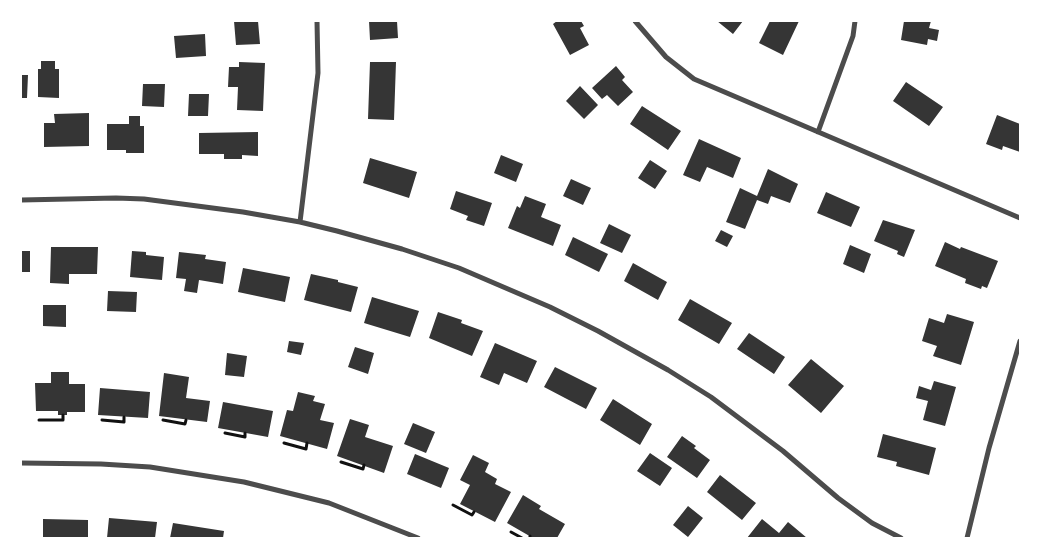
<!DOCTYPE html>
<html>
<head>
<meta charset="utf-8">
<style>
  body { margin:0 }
  #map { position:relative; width:1041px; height:559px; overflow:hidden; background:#fff; font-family:Quicksand,sans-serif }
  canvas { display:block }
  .frame { position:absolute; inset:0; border:22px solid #fff; pointer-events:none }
</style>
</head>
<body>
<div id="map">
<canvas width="1041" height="559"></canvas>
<div class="frame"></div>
</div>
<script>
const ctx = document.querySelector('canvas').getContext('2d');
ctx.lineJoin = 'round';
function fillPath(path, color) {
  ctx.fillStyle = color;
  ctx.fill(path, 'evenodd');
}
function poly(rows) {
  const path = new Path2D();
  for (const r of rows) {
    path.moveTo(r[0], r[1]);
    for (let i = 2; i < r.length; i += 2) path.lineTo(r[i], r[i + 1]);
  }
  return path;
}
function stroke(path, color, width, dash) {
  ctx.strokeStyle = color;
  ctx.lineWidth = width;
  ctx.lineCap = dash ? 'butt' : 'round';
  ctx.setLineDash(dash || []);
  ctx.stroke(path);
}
fillPath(poly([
  [234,21,258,21,260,44,236,45],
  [369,21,397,21,398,38,370,40],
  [557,21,581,21,584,26,580,28,589,45,570,55,553,24],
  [717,21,743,21,733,34],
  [770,21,799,21,783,55,759,43],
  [904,21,931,21,929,28,939,30,937,41,928,39,927,45,901,40],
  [205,34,206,56,176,58,174,36],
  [41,61,55,61,55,69,59,69,59,98,38,97,38,69,41,69],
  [239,62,265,63,263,111,237,110,238,87,228,87,229,67,239,67],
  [370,62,396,62,394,120,368,119],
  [616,66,625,77,622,80,633,92,618,106,607,95,602,99,592,88],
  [21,75,28,75,27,98,21,98],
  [906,82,943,107,929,126,893,101],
  [143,84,165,84,164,107,142,106],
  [580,86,598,105,584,119,566,101],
  [189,94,209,94,208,116,188,116],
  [642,106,681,131,668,150,630,124],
  [89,113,89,146,44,147,44,123,55,123,54,114],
  [997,115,1020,124,1020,152,1003,146,1002,150,986,144],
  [129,116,140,116,140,126,144,126,144,153,126,153,126,150,107,150,107,124,129,124],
  [258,132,258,156,242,155,242,159,224,159,224,154,199,154,199,133],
  [699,139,741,158,733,178,707,167,700,182,683,175],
  [501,155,523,164,516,182,494,173],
  [370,158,417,172,409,198,363,183],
  [650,160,667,171,655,189,638,178],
  [768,169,798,184,790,203,771,196,768,204,757,200,745,229,726,222,740,188,757,196],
  [571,179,591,188,583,205,563,196],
  [456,191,492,203,484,226,466,220,468,216,450,209],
  [826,192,860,207,851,227,817,213],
  [525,196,546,204,541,217,561,225,553,246,508,228,517,206,520,208],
  [883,220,915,230,904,257,897,254,898,251,874,241],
  [609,224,631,235,622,253,600,243],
  [721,230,733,236,727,247,715,241],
  [573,237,608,254,599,272,565,255],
  [945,242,960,249,961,247,998,261,987,288,982,286,981,289,965,283,966,279,935,266],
  [850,245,871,254,864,273,843,264],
  [51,247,98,247,97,274,69,274,69,284,50,283],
  [21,251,30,251,30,272,21,272],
  [132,251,146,252,146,255,164,257,162,280,130,277],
  [179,252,206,255,205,259,226,262,223,284,199,280,197,293,184,291,186,279,176,278],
  [633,263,667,282,658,300,624,281],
  [243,268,290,277,285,302,238,292],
  [311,274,338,280,338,282,358,287,351,312,304,300],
  [108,291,137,292,136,312,107,311],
  [372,297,419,311,410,337,364,323],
  [690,299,732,323,719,344,678,320],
  [43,305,66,305,66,327,43,326],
  [438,312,462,320,461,323,483,331,472,356,429,338],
  [947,314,974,322,961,365,933,356,937,346,922,341,929,318,944,323],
  [749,333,785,357,774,374,737,349],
  [289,341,304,343,301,355,287,352],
  [495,343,537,361,527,383,504,373,499,385,480,377],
  [355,347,374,353,368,374,348,367],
  [227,353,247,356,244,377,225,375],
  [811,359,844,386,821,413,788,385],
  [555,367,597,388,586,409,544,387],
  [51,372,69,372,69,384,85,384,85,412,67,412,67,415,58,415,58,411,36,411,35,383,51,383],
  [164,373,189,377,186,398,210,401,207,422,159,416],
  [934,381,956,387,945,426,923,420,928,401,916,398,919,386,931,390],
  [100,388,150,392,148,418,98,415],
  [298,392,315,396,313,401,325,404,320,420,334,423,327,449,280,436,287,410,293,411],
  [613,399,652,424,640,445,600,420],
  [223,402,273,411,268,437,218,428],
  [350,419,369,425,365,437,393,446,384,473,337,456],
  [413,423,435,432,426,453,404,444],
  [883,434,936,448,929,475,896,466,897,462,877,457],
  [682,436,696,446,694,448,710,460,697,478,667,457],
  [650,453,672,468,660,486,637,471],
  [415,454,449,468,441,488,407,474],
  [473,455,489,463,485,472,497,479,495,484,511,492,495,522,460,504,470,485,460,480],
  [720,475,756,503,742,520,707,492],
  [523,495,541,506,539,509,565,524,557,538,533,538,507,523],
  [688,506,703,518,688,537,673,525],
  [109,518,157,522,155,538,107,538],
  [43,519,88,520,88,538,43,538],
  [762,519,779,533,788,522,807,538,747,538],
  [173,523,224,531,223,538,170,538]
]), '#353535');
stroke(poly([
  [39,420,63,420,63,415],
  [102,420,124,422,124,417],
  [163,420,185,424,186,420],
  [225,433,245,437,245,433],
  [284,443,306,449,307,443],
  [341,462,363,469,364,465],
  [453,505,472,515,474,512],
  [511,532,522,538],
  [530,538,530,536]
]), '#111', 3);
stroke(poly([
  [635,21,666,57,694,79,1020,218],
  [818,132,853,36,855,21],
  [21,200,116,198,144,199,243,212,300,222,337,231,402,249,459,268,550,307,598,331,668,370,711,397,783,451,838,498,872,523,901,538],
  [300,222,318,73,317,21],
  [21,463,101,464,150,467,244,482,329,503,418,538],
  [967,538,989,448,1020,341]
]), '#4c4c4c', 5);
</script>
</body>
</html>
